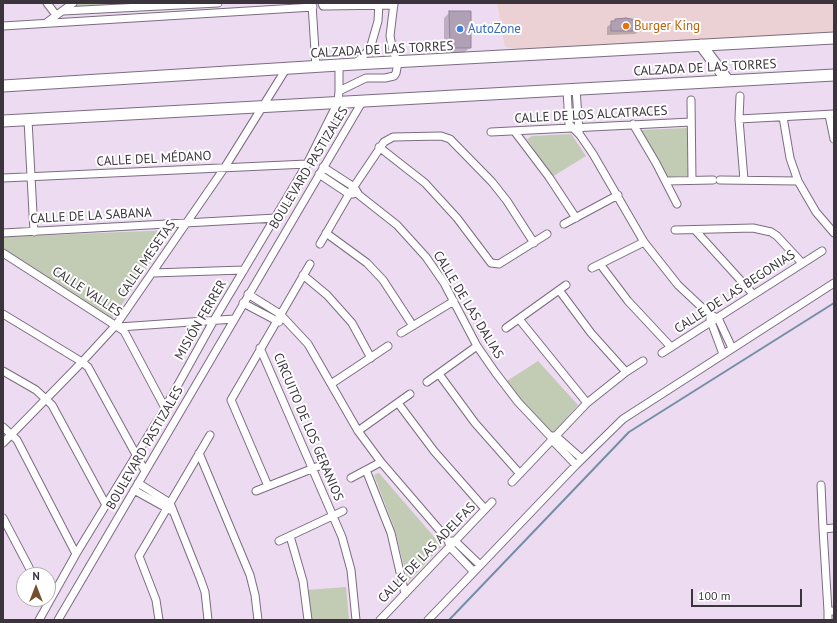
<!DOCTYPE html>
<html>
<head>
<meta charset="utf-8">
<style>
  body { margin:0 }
  #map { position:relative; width:837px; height:623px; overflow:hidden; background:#eddbf2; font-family:"PT Sans",sans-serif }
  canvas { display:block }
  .frame { position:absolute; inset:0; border:4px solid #3b343d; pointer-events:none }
  .north { position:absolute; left:16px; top:567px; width:40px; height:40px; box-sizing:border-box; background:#fff; border:1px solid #b1aeb1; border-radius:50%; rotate:0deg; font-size:11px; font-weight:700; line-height:16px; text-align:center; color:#3b343d }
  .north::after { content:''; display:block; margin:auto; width:14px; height:18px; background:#754f2c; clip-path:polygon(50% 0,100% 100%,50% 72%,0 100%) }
  .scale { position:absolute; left:691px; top:589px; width:111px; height:18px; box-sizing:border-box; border:2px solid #3b343d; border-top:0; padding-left:5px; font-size:12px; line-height:14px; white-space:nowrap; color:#3b343d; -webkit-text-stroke:3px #fff; paint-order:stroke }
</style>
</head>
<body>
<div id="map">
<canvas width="837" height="623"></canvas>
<div class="frame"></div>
<div class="north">N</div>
<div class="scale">100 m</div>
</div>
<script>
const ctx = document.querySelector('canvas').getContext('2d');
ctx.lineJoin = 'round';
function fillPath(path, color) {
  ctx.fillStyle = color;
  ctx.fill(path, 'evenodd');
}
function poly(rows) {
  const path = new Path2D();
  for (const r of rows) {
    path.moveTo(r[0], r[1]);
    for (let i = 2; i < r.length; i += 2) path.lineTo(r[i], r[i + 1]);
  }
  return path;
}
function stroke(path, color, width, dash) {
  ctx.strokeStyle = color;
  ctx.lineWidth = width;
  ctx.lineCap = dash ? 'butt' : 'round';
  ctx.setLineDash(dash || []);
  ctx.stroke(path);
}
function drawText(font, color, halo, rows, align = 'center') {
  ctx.font = font + ' "PT Sans",sans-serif';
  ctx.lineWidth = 4;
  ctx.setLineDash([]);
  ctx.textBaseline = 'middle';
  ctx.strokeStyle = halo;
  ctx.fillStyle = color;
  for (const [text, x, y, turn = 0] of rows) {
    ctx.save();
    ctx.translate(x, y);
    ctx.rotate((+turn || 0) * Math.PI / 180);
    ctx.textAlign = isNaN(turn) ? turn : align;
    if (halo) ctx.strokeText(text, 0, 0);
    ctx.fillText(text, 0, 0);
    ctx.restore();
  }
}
fillPath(poly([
  [497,3,834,3,834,32,532,51,505,47]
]), '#ebd1d4');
fillPath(poly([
  [78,3,169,3,72,8],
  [687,128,688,178,669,179,641,130],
  [571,134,586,156,552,177,527,139,532,136],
  [172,230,112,319,3,251,3,237],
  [538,361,578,405,553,433,527,407,507,381],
  [379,473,442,546,408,582,394,527,374,475],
  [346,587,349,620,310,620,307,590]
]), '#c2cbb3');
fillPath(poly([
  [450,12,470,47,464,53,444,53,444,18],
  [616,20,640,30,635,34,607,35,607,27]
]), '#0003');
stroke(poly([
  [449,620,629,432,834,303]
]), '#748ea6', 2);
const building = poly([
  [449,11,471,11,471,48,450,48,449,11],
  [626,18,641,21,641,31,611,31,611,21,615,21,615,19,626,18]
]);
fillPath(building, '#b0a0b5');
stroke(building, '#948398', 1);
const street = poly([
  [47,3,56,15],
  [322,3,323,6,394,5],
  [312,4,316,67],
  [63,11,218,3],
  [46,23,73,3],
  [3,26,313,7],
  [355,64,370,49,378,21,379,3],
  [339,66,339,91],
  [576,89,579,131],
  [567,90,569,124,580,135,593,154,644,242,678,285,710,315,718,318,732,348],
  [740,96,739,119,744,180],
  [691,100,692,180],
  [829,115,834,139],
  [783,117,790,158,798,181,816,212,834,233],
  [739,119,834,114],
  [28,120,34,232],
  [633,124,656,163,677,204],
  [491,132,691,122],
  [515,132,549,177,576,218],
  [379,147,425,183,457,218,491,263,499,264,547,234],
  [323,167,354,187,359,195,397,225,426,257,444,283,477,346,495,372,518,402,550,436,552,440,576,465],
  [319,174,349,194,353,194],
  [3,178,307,164],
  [720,180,798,181],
  [666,181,713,180],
  [564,224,618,195],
  [675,230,753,228,771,232,777,236,802,263],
  [695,230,753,294],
  [3,233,276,218],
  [326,233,367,263,383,280,413,326],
  [320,244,349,194,384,142,393,137,441,136,450,139,492,182,507,201,534,243],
  [3,253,124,331,165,408],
  [600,264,628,301,671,347],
  [592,268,644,242],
  [152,273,244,270],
  [303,275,327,295,352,323,371,358],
  [559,290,591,333,626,372],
  [248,294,280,314,308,344,358,431,381,462,448,540,450,547,474,572],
  [243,303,279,322],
  [3,314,82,362,88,367,145,471],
  [519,319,587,403],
  [710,319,723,354],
  [119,327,234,319],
  [506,328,566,285],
  [401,333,454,301],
  [260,348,342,537,351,570,356,620],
  [662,353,822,251],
  [3,371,36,390,52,405,106,505],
  [439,374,475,423,520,474],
  [427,382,477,346],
  [331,384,388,346],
  [398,403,434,451,485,509],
  [3,427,17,440,76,554],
  [358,431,410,394],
  [552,436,556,436,582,459],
  [3,443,82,362,116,325,225,167,286,69],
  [199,453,250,575,255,595,258,620],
  [366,470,391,533,405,594],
  [351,478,381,462],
  [512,482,587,403,626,372,643,361],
  [138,483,170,503,200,578,205,592,208,620],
  [821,485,823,529],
  [268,486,231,400,310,264],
  [134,490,170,510],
  [256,491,324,464],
  [3,518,33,575],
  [834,528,823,529,828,611,834,611],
  [290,536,303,581,308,620],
  [279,541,343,511],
  [452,541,455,541,480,565],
  [828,611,828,620],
  [39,620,76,554,165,408,214,320,307,164,338,102,339,91,366,78,385,78,394,76,396,73,398,63,393,51,390,36,394,3],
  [58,620,362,102],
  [159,620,156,600,139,556,210,435],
  [380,620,492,502],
  [428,620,576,465,623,419,834,283]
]);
const primary = poly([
  [701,45,728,81],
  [3,86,355,64,834,38],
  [3,121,834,75]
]);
stroke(street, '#7c6c81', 9);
stroke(primary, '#7c6c81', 13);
stroke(street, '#fff', 7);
stroke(primary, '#fff', 11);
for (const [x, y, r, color] of [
  [626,26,4,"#e8710a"],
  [460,29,4,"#3f7fe0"]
]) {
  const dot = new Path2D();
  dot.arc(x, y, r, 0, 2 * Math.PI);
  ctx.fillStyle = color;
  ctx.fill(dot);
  stroke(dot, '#fff', 1.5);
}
drawText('13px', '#c56008', '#fff', [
  ["Burger King",634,26]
], 'left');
drawText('13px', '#366cbe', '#fff', [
  ["AutoZone",468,29]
], 'left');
drawText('13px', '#3b343d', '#fff', [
  ["CALZADA DE LAS TORRES",382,50,-3],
  ["CALZADA DE LAS TORRES",705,68,-3],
  ["CALLE DE LOS ALCATRACES",591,115,-3],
  ["CALLE DEL MÉDANO",154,159,-3],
  ["BOULEVARD PASTIZALES",309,168,-59],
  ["CALLE DE LA SABANA",91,216,-3],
  ["CALLE MESETAS",147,259,-55],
  ["CALLE VALLES",87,292,33],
  ["CALLE DE LAS BEGONIAS",735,292,-33],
  ["CALLE DE LAS DALIAS",468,305,59],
  ["MISIÓN FERRER",201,320,-60],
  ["CIRCUITO DE LOS GERANIOS",308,427,67],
  ["BOULEVARD PASTIZALES",145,448,-60],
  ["CALLE DE LAS ADELFAS",427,553,-46]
]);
</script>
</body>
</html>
